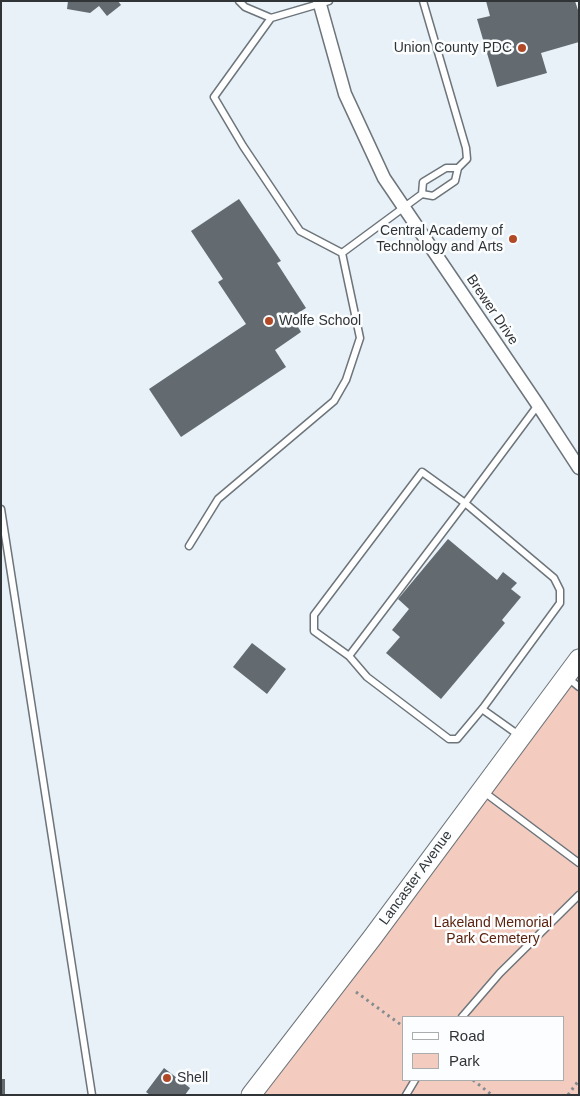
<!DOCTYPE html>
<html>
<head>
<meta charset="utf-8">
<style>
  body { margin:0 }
  #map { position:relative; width:580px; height:1096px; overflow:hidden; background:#e7f1f7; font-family:Helvetica,sans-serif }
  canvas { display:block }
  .frame { position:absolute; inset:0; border:2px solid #303436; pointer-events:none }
  .legend { position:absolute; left:402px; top:1016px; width:162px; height:65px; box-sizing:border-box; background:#fbfdfe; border:1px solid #aaadae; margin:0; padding:6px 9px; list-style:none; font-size:15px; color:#303436 }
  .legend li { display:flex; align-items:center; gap:10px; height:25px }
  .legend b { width:25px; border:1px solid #aaadae }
</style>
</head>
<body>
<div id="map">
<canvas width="580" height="1096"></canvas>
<div class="frame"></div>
<ul class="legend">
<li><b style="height:6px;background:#fff"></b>Road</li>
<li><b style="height:14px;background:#f3ccbf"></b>Park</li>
</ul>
</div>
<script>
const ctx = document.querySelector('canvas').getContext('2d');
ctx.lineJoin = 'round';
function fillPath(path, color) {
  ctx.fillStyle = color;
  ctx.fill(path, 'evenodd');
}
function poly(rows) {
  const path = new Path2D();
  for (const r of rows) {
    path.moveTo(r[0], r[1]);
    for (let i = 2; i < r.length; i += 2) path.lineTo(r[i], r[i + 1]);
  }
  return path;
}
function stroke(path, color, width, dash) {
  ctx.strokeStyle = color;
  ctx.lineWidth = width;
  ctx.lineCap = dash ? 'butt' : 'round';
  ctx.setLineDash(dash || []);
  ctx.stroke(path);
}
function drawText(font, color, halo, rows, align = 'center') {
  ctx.font = font + ' Helvetica,sans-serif';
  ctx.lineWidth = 5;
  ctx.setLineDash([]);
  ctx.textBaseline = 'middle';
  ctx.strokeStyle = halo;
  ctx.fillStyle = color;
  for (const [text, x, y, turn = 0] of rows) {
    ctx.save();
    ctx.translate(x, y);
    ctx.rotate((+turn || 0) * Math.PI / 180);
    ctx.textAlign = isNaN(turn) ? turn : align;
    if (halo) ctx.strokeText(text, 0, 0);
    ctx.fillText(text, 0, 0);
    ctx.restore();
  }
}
fillPath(poly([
  [579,674,579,1095,261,1095],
  [404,1017,564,1017,564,1080,404,1080]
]), '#f3ccbf');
fillPath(poly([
  [68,1,118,1,121,5,107,16,99,6,90,13,67,9],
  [486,1,575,1,579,13,579,42,541,53,547,73,497,87,477,19,490,16],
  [239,199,281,261,277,263,306,308,292,317,301,332,275,350,286,367,181,437,149,389,246,324,218,282,223,279,191,231],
  [448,539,497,580,503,572,517,583,511,589,521,597,502,620,505,623,441,699,386,653,400,637,392,630,409,609,398,599],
  [252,643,286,669,267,694,233,667],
  [164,1068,190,1088,185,1095,150,1095,146,1092],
  [1,1079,5,1079,5,1095,1,1095]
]), '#636b70');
const service = poly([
  [239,1,245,7,271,18,329,1],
  [423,1,466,148,467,159,458,168,455,181,433,196,422,194,423,182,446,168,458,168],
  [271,18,214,97,243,146,300,231,342,253],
  [342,253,422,194],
  [1,509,92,1095],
  [189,546,218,499,334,401,346,380,360,338,342,253],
  [349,656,314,631,314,615,422,472,465,503,554,578,560,590,560,603,483,708,457,739,449,739,367,677,349,656,465,503,538,405],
  [568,678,579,687],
  [482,709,520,736],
  [484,792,579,863],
  [462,1017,500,973,579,895],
  [406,1095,415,1080]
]);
const minor = poly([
  [319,1,345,94,384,178,538,405,579,468]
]);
const secondary = poly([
  [251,1095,372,938,579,659]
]);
stroke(service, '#6d757b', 9);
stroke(minor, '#6d757b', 15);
stroke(secondary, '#6d757b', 21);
stroke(poly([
  [356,992,404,1027],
  [473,1080,492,1095],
  [568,1095,579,1080]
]), '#858c90', 3, [2.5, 4]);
stroke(service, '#fff', 6);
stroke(minor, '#fff', 12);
stroke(secondary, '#fff', 19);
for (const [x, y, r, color] of [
  [522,48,5,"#b14927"],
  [513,239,5,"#b14927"],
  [269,321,5,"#b14927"],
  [167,1078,5,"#b14927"]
]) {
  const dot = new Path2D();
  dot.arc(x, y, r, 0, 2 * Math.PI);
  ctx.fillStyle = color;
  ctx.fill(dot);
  stroke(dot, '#fbfdfe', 2);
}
drawText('14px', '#303436', '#fbfdfe', [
  ["Union County PDC",512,48],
  ["Central Academy of",503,231],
  ["Technology and Arts",503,247],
  ["Wolfe School",279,321,"left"],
  ["Shell",177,1078,"left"]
], 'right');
drawText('14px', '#303436', '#fbfdfe', [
  ["Brewer Drive",492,310,56],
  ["Lancaster Avenue",416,878,-54]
]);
drawText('14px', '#5a1f0b', '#fbfdfe', [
  ["Lakeland Memorial",493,923],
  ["Park Cemetery",493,939]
]);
</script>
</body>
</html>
